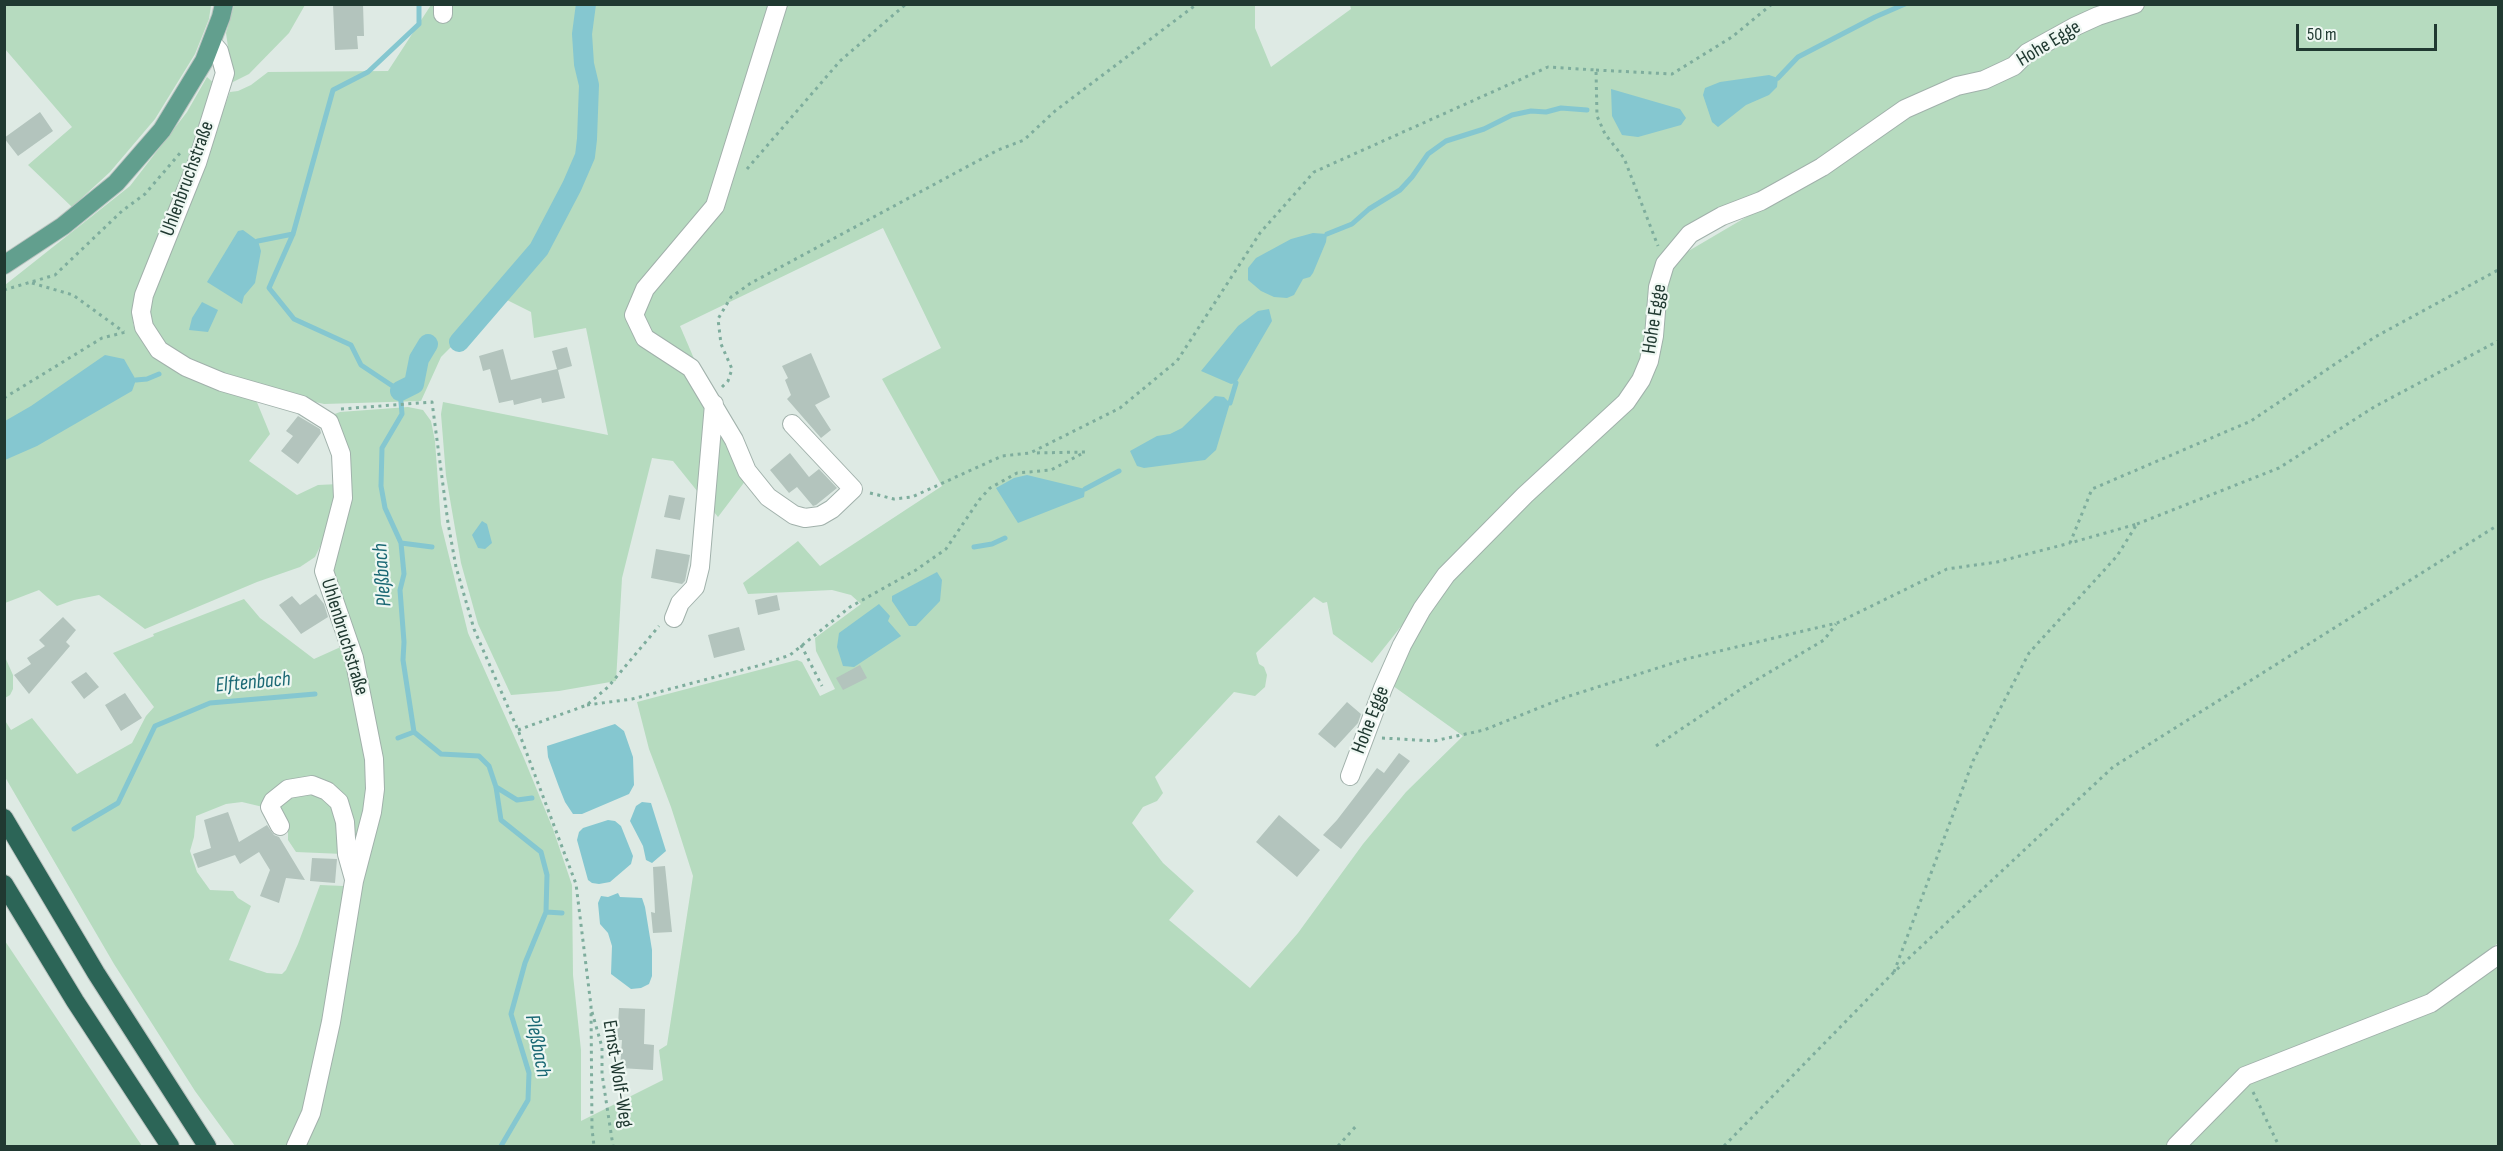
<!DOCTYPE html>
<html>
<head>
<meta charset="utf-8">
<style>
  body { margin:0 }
  #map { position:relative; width:2503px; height:1151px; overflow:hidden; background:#deeae4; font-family:"Sofia Sans Condensed",sans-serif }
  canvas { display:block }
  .frame { position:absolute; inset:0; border:6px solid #203931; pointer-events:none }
  .scale { position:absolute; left:2296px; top:24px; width:141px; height:27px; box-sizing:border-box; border:3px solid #203931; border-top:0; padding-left:8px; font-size:18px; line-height:21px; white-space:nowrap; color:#203931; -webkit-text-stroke:4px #eef7f2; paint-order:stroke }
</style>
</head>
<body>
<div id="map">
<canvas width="2503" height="1151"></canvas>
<div class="frame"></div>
<div class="scale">50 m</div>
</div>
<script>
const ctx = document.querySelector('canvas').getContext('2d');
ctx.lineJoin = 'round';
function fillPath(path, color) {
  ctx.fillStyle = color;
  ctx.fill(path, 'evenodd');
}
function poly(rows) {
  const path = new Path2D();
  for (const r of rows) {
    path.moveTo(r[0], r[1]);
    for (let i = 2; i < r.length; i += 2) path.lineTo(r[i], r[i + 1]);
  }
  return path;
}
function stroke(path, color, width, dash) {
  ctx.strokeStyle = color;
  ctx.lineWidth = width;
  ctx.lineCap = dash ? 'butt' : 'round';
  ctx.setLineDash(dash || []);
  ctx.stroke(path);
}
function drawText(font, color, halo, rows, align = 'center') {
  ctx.font = font + ' "Sofia Sans Condensed",sans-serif';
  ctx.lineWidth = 4.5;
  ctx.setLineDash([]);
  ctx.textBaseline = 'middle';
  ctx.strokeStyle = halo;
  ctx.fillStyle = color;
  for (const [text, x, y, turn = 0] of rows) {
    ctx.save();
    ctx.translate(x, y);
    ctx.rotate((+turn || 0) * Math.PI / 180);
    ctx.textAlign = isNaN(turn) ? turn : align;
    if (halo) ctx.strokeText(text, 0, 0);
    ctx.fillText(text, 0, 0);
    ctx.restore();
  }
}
fillPath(poly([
  [5,4,211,5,209,19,195,54,155,119,110,172,72,207,28,165,72,127,5,49],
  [2151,4,2498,5,2498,943,2430,999,2243,1074,2169,1146,302,1146,312,1123,325,1075,380,783,376,742,362,674,336,589,332,567,348,498,349,476,347,456,332,415,340,412,408,407,423,410,431,421,435,441,441,524,468,633,523,756,553,829,572,885,573,975,581,1050,581,1121,663,1080,659,1050,667,1045,693,876,671,807,649,749,637,702,797,660,802,662,820,696,835,689,816,651,815,638,861,604,851,595,832,590,748,594,743,583,798,541,820,566,942,486,882,379,941,348,883,228,680,326,746,480,718,517,673,461,652,458,622,578,616,681,559,691,511,695,478,624,461,563,446,476,441,414,443,402,608,435,586,328,534,338,531,312,505,299,473,325,441,357,421,401,324,404,259,389,225,378,174,353,159,339,152,329,149,315,153,291,230,92,238,91,251,85,268,72,388,71,431,5,1255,5,1255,28,1271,67,1351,9,1350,5,2121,5,2088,16,2057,32,2026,50,2012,64,1982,78,1955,84,1903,105,1787,181,1704,218,1673,241,1660,267,1653,286,1647,359,1638,376,1623,397,1486,525,1445,571,1372,663,1333,634,1327,602,1323,603,1314,597,1256,653,1259,664,1264,667,1267,675,1265,687,1255,696,1234,692,1155,777,1163,793,1157,801,1143,807,1132,823,1163,863,1194,891,1169,920,1250,988,1298,933,1363,844,1406,792,1463,736,1389,683,1398,663,1424,614,1450,578,1483,540,1607,427,1637,397,1650,373,1656,353,1664,284,1668,271,1680,256,1823,172,1906,113,1957,90,1981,86,2017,69,2031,55,2088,26],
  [234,5,305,5,289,33,249,74,233,82,226,33],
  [207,77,216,85,136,303,133,324,141,340,155,354,256,400,270,434,249,461,297,495,318,485,339,484,329,528,315,557,300,567,257,582,145,629,99,595,74,600,57,606,39,590,5,603,5,285,130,186,187,112],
  [244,599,260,618,314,659,345,645,372,787,355,854,350,833,317,782,263,807,242,802,226,804,196,816,194,837,190,851,197,872,210,890,233,891,238,898,251,906,229,960,267,973,282,974,286,970,298,944,320,885,344,886,345,902,310,1098,288,1146,235,1146,195,1091,114,964,5,777,4,719,11,730,32,718,77,774,132,743,146,716,154,707,113,653,154,636,153,634],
  [5,657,13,675,13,689,10,695,5,698],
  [304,788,335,802,343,854,296,852,288,840,288,832,276,807],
  [4,941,5,941,142,1146,5,1146],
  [2498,952,2498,1146,2176,1146,2245,1076,2433,1007]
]), '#b6dbbf');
fillPath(poly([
  [1769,75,1778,78,1777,87,1769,95,1746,105,1718,127,1712,122,1703,95,1705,88,1720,82],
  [1611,89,1680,109,1686,118,1681,125,1638,137,1622,135,1612,116],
  [243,230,258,241,261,251,255,283,244,296,242,304,207,282,238,231],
  [1313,233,1327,234,1326,242,1313,273,1310,277,1303,279,1294,295,1287,298,1274,297,1261,291,1248,280,1248,268,1256,258,1291,239],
  [202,302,218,310,214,319,208,332,189,330,192,318],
  [1269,309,1272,321,1236,383,1231,384,1201,371,1238,326,1258,311],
  [105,355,124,359,136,380,132,391,37,446,5,460,5,421,31,406],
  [1215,396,1224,397,1230,403,1216,450,1205,460,1144,468,1137,466,1130,451,1157,436,1170,434,1182,428],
  [1027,475,1085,489,1084,497,1018,523,996,488,1014,478],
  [482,521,487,524,492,543,485,549,478,548,472,535],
  [937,572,942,580,940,601,916,626,909,626,892,601,892,596],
  [879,604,890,616,888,621,901,636,854,667,843,666,837,647,839,633],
  [615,724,624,731,633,757,634,785,629,794,582,814,573,814,565,802,559,787,548,757,547,746],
  [642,802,651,803,666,851,652,863,646,860,643,846,630,821,636,806],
  [608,820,615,821,621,826,633,856,631,864,610,882,599,884,592,883,588,880,577,840,579,832,583,828],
  [618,893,620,897,642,898,645,907,652,950,652,976,649,984,641,988,631,989,611,974,612,946,608,933,600,924,598,903,601,896,608,897]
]), '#85c7d0');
stroke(poly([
  [419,4,419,24,368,72,333,90,293,234,269,288,294,319,351,345,361,365,400,391,402,414,382,448,381,486,385,508,401,543,404,574,400,590,404,642,403,660,414,732,441,754,479,756,489,766,496,787,501,820,541,852,547,875,546,912,525,963,511,1014,529,1073,528,1100,501,1146],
  [1778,78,1798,57,1875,17,1905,4],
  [1327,234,1352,224,1369,209,1400,190,1412,177,1428,154,1446,141,1484,129,1512,115,1531,111,1546,112,1561,108,1587,110],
  [258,241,293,234],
  [136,380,147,379,159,374],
  [1230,403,1236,383],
  [1085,489,1119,471],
  [401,543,432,547],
  [974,547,992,544,1005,538],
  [398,738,414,732],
  [496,787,517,800,532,798],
  [74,829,118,803,155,726,210,703,315,694],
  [546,912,562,913]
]), '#85c7d0', 5);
stroke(poly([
  [459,342,539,249,572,186,585,156,587,139,589,85,584,64,582,34,586,4],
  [400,391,414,384,419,359,428,344]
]), '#85c7d0', 20);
fillPath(poly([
  [333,4,363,4,364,36,357,36,358,49,335,50],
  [40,112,53,131,18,156,4,138],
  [567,347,572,366,558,370,565,398,542,403,541,398,514,405,513,400,499,403,490,369,483,371,479,356,503,349,511,380,557,369,552,351],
  [811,353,830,397,815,405,831,430,821,438,787,399,791,395,785,380,788,378,782,366],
  [298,416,320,429,321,433,298,464,281,451,293,436,286,431],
  [790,453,809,477,819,469,837,488,816,505,813,506,797,487,789,493,770,470],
  [669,495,685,498,680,520,664,517],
  [656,549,690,555,685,581,682,584,651,578],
  [316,594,324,604,328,617,301,634,279,605,292,596,300,605],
  [777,595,780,610,758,615,755,600],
  [63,617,76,630,66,642,70,646,29,694,14,675,31,664,27,658,45,646,39,640],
  [739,627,745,650,714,658,708,635],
  [860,665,867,678,843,690,836,678],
  [86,672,99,687,84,699,71,682],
  [125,693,142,718,121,731,105,705],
  [1347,702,1361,714,1358,723,1335,748,1318,734],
  [1399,753,1410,761,1341,849,1323,835,1337,820,1377,768,1384,773],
  [228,812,239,842,267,825,274,835,279,837,305,880,286,878,279,903,260,896,270,870,259,852,240,864,235,855,198,868,193,854,211,848,204,820],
  [1279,815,1320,850,1297,877,1256,842],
  [312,858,337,859,335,883,310,881],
  [665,866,672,932,653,933,651,912,655,913,653,867],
  [619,1008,645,1009,644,1044,654,1045,653,1070,620,1068,622,1040,617,1040]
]), '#b3c4bd');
const minor = poly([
  [443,4,443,14],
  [778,4,715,206,645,289,634,315,645,338,691,368,734,440,747,471,768,497,794,515,805,518,820,516,832,509,853,489,792,424],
  [212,43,219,51,225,73,197,163,144,295,141,312,144,327,159,350,186,367,222,382,302,405,329,422,341,454,343,498,324,571,354,658,374,759,375,789,372,812,354,881,331,1022,311,1113,296,1146],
  [674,618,680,603,695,587,700,567,714,404],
  [1350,776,1383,688,1402,645,1422,609,1446,575,1525,495,1626,402,1641,380,1649,361,1654,336,1658,287,1665,264,1690,234,1722,216,1761,201,1822,167,1905,109,1957,86,1984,80,2014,66,2027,53,2076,26,2098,16,2135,4],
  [280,826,270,807,273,801,288,789,312,785,327,791,339,802,345,822,347,854,354,879],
  [2176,1146,2245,1076,2431,1003,2498,955]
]);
const major = poly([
  [4,265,63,226,116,183,162,130,204,61,221,17,224,4]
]);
const highway = poly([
  [4,818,96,973,207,1146],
  [4,884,75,1001,170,1146]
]);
stroke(minor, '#a1b1ab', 20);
stroke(major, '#bcc4c1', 20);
stroke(highway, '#bcc4c1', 20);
stroke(poly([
  [1596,70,1672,74,1732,37,1772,4],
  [747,169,840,61,906,4],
  [32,283,73,295,124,332],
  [4,290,55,275,122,211,145,194,181,152],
  [722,387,728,381,732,369,721,344,718,319,731,297,751,283,998,150,1024,140,1055,111,1197,4],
  [4,398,102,338,126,332],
  [341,409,432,402,448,523,456,567,474,629,518,730,576,884,591,1006,592,1129,594,1146],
  [870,493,894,499,912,497,1002,456,1030,453,1120,408,1177,361,1260,233,1314,172,1548,67,1596,70,1597,116,1605,134,1624,158,1658,246],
  [2137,524,2279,468,2374,407,2498,341],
  [801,645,822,686],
  [587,705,632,699,761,665,790,655,850,607,916,570,946,549,979,500,990,488,1017,473,1051,470,1085,452,1033,453],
  [518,730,587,705,608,687,659,626],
  [1382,738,1434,741,1484,730,1566,697,1686,659,1837,623,1947,569,1997,562,2070,543],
  [1656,746,1741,689,1824,640,1836,624],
  [1894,972,1973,761,2029,653,2117,556,2137,524,2070,543,2092,489,2251,421,2375,337,2498,270],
  [592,1012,602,1047,602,1074,613,1146],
  [2253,1092,2279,1146],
  [1338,1146,1358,1124],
  [1724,1146,1894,972,2113,767,2498,525]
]), '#7ead9d', 3, [3, 4.5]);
stroke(minor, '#fff', 18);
stroke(major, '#629f8e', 18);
stroke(highway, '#2c6557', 18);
drawText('20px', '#203931', '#eef7f2', [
  ["Hohe Egge",2049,44,-31],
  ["Uhlenbruchstraße",188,179,-70],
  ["Hohe Egge",1655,319,-81],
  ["Uhlenbruchstraße",344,637,73],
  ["Hohe Egge",1371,720,-69],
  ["Ernst-Wolf-Weg",617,1074,81]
]);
drawText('italic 21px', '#1a6874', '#eef7f2', [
  ["Pleßbach",383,575,-94],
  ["Elftenbach",253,683,-5],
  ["Pleßbach",537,1046,79]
]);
</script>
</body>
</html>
